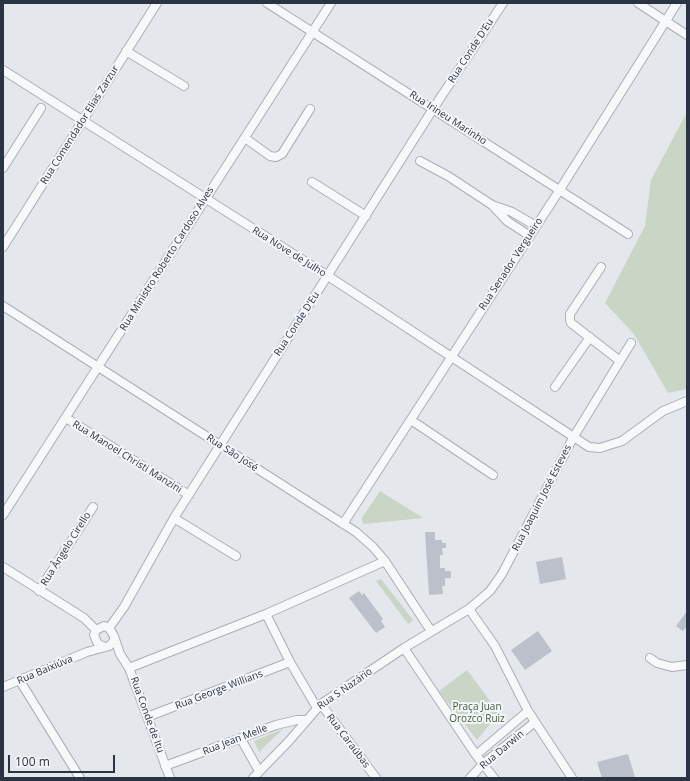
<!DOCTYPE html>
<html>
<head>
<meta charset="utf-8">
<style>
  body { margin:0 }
  #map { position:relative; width:690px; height:781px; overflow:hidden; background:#e4e7ec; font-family:"Open Sans",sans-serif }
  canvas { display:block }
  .frame { position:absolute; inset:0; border:4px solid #2b3445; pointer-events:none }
  .scale { position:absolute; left:8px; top:755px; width:107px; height:18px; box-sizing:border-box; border:2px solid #2b3445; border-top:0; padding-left:5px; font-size:12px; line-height:14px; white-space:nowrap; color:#2b3445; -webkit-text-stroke:3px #f4f6f9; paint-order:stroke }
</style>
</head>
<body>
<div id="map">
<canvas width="690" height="781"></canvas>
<div class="frame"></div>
<div class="scale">100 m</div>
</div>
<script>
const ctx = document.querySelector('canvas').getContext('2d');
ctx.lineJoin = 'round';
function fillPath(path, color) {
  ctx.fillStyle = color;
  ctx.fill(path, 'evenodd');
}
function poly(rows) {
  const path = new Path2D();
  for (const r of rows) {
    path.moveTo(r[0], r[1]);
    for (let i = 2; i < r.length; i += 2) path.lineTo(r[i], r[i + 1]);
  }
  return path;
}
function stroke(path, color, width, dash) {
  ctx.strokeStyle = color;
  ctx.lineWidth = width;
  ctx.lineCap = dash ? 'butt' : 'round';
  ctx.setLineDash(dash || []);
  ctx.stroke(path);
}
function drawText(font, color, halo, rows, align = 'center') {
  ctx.font = font + ' "Open Sans",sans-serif';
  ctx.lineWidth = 4;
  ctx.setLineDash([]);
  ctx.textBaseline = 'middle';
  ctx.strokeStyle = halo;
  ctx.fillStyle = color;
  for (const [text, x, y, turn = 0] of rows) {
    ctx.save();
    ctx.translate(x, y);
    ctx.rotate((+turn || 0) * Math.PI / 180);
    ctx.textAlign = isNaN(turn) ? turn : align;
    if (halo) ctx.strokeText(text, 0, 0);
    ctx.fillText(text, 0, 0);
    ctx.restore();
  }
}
fillPath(poly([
  [687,112,687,389,668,393,634,334,605,303,645,226,651,180],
  [380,491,423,518,363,524,362,518],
  [381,579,413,620,408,624,376,581],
  [467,670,499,713,477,740,439,691],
  [283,729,259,752,254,741]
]), '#c9d6c5');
fillPath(poly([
  [425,532,435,532,435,540,442,540,442,543,446,543,446,548,442,548,443,555,440,555,440,568,445,568,445,571,451,571,451,578,445,578,445,586,442,586,443,594,429,595],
  [562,557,566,579,540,584,536,562],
  [359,591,362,595,364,593,383,619,381,621,385,627,376,633,349,598],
  [687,611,687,626,683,631,676,626],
  [538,631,552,651,525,670,511,650],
  [628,754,635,777,602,778,597,762]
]), '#bbc0ca');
const minor = poly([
  [267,3,628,234],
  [638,3,687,35],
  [126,51,184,86],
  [3,70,328,276,589,447,600,448,622,441,663,411,687,401],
  [245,138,270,156,276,157,282,154,310,109],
  [420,161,448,176,492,205,512,212,536,226],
  [3,168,41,108],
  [312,182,366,216],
  [494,207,507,221,530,236],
  [3,247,157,3],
  [601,267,570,314,570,320,571,323,620,361],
  [3,306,356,532,373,547,385,561,431,631],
  [555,387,590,337],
  [66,418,189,495],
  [411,420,493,475],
  [3,515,331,3],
  [174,518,236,556],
  [343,524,559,191,677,3],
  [3,567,84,618,96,630],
  [39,591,93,507],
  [469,609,495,646,528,711,572,778],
  [266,614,290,662,317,708],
  [109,628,124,607,174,518,433,109,503,3],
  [115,639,120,654,129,668,170,778],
  [404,648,476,755,494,778],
  [650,658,657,663,672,667,687,665],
  [129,668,266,614,385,561],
  [20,681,80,778],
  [3,687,87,652,109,646,114,641,114,636,109,628,104,626,96,630,94,635,98,644,105,647],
  [321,704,376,778],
  [147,717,290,662],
  [241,739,259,771],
  [476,755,528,711],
  [165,766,276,725,297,720,306,720],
  [253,778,289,741,321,704,404,648,469,609,490,591,502,574,573,438,631,343],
  [470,778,484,763,535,722]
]);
stroke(minor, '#a9aeb7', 10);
stroke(minor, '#f7f8fa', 8);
drawText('10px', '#2b3445', '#f4f6f9', [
  ["Rua Conde D'Eu",471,51,-57],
  ["Rua Irineu Marinho",448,118,33],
  ["Rua Comendador Elias Zarzur",80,125,-58],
  ["Rua Nove de Julho",289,252,32],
  ["Rua Ministro Roberto Cardoso Alves",167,259,-58],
  ["Rua Senador Vergueiro",511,264,-57],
  ["Rua Conde D'Eu",297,324,-57],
  ["Rua São José",232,453,33],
  ["Rua Manoel Christi Manzini",127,457,32],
  ["Rua Joaquim José Esteves",542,498,-63],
  ["Rua Ângelo Cirello",66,549,-58],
  ["Rua Baixiúva",45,670,-23],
  ["Rua S Nazário",345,689,-35],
  ["Rua George Willians",219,690,-21],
  ["Rua Conde de Itu",147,715,70],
  ["Rua Jean Melle",235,740,-21],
  ["Rua Caraúbas",348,741,53],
  ["Rua Darwin",502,750,-40]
]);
drawText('10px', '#3f6138', '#f4f6f9', [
  ["Praça Juan",477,707],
  ["Orozco Ruiz",477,719]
]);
</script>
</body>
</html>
